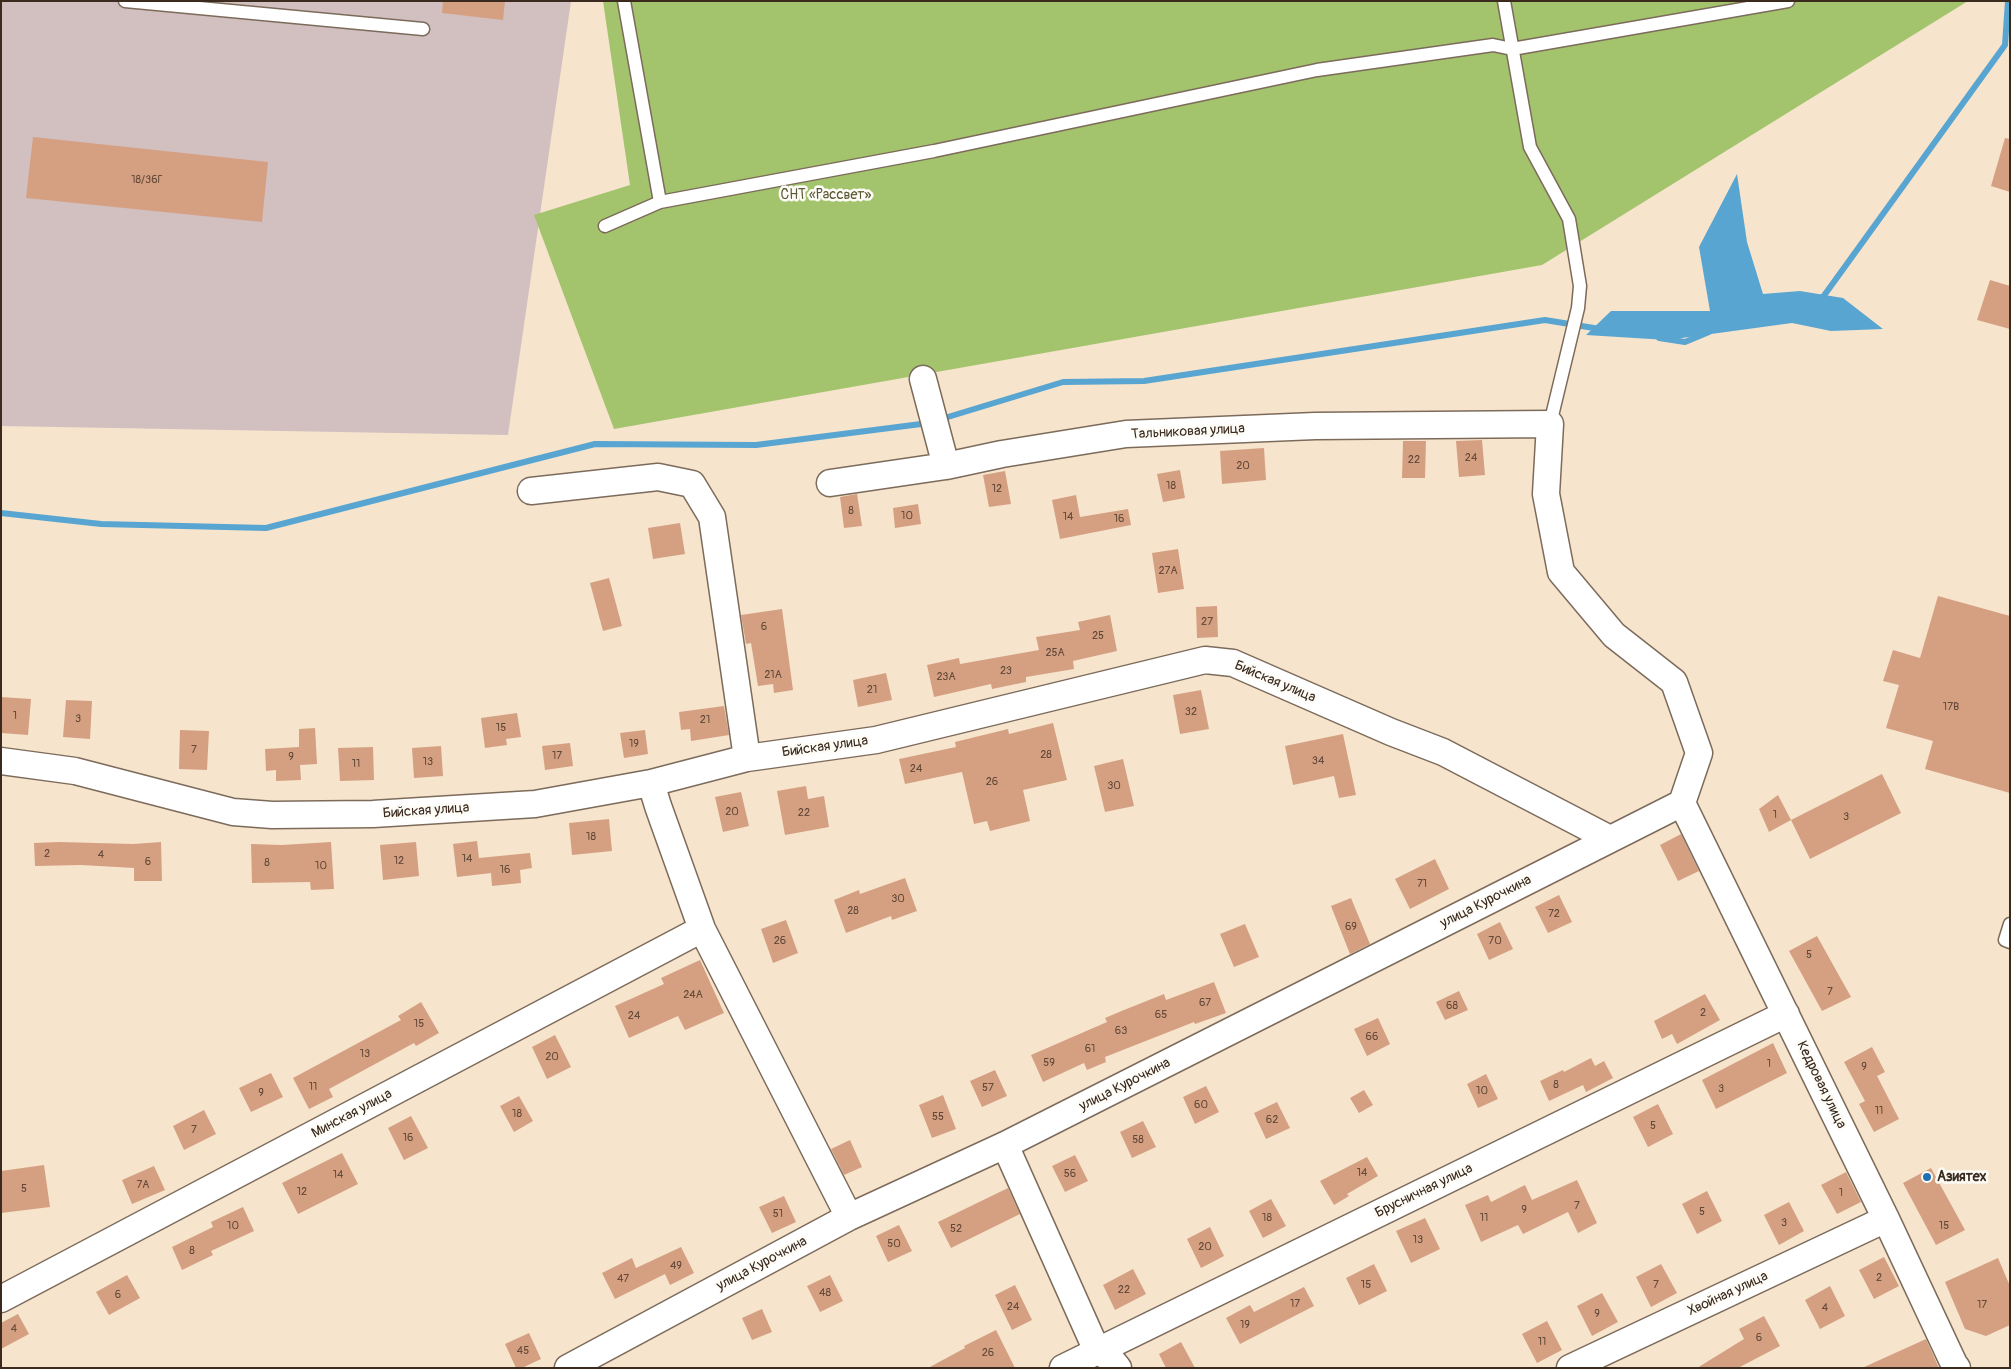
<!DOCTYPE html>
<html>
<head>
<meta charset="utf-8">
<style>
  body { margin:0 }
  #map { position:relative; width:2011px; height:1369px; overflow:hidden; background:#f6e4cd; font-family:Pangolin,sans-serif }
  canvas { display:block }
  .frame { position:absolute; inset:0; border:2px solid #3b2a1e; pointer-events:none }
</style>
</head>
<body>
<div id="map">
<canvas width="2011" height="1369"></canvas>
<div class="frame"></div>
</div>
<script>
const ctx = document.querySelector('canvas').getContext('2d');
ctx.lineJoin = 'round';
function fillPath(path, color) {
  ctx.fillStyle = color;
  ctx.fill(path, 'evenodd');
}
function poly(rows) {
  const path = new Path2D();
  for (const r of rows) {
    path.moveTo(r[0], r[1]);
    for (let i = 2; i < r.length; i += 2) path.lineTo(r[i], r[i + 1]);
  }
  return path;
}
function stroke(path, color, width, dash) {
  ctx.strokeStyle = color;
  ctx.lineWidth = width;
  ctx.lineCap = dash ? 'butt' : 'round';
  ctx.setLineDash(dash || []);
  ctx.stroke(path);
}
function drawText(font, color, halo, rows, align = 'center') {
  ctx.font = font + ' Pangolin,sans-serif';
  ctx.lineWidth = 5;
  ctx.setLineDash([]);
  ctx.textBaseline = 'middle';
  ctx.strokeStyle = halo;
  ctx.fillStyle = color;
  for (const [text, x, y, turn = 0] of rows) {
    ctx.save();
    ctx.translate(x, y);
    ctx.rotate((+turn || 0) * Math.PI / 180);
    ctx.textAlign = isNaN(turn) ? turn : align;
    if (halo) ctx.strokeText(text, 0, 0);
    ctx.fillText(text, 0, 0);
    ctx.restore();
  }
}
fillPath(poly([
  [1,1,571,1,508,435,1,426]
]), '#d2bfc0');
fillPath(poly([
  [603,1,1968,1,1542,265,614,429,534,215,630,185]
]), '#a3c46c');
fillPath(poly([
  [1737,174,1747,242,1763,294,1800,291,1843,298,1883,329,1831,331,1792,323,1667,340,1586,335,1611,311,1710,311,1699,247]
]), '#59a5d1');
stroke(poly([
  [1819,298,1823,297,2005,45,2008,1],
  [1659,338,1685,342,1709,332],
  [938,420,1063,382,1144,381,1545,320,1600,329],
  [1,513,101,524,266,528,595,444,756,445,929,423]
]), '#59a5d1', 6);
fillPath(poly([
  [443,1,505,1,503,20,442,13],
  [33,137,268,162,262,222,26,198],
  [2005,138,2010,139,2010,192,1991,186],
  [1990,280,2010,286,2010,329,1977,320],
  [1482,440,1485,475,1459,477,1456,441],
  [1403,441,1426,441,1425,478,1402,478],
  [1264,448,1266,480,1222,484,1220,451],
  [1180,470,1185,498,1163,502,1157,474],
  [1005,471,1011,504,989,507,983,475],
  [857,494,862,526,844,528,840,497],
  [1076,495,1080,517,1128,509,1131,525,1060,539,1052,500],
  [918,504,921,524,895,528,893,508],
  [680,523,685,554,653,559,648,528],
  [1178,549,1184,589,1158,593,1152,553],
  [609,578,622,626,603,631,590,583],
  [1938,596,2010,616,2010,793,1925,769,1933,741,1886,728,1899,685,1883,681,1893,650,1920,658],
  [1217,606,1218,637,1197,638,1196,607],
  [782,609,793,690,774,693,773,684,758,686,751,643,746,644,741,615],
  [1110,615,1117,651,1073,661,1074,669,1026,677,1026,682,992,689,991,684,934,697,927,665,959,658,960,664,1039,650,1036,637,1080,630,1078,622],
  [886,673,892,700,858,707,853,680],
  [1201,690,1209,729,1180,734,1173,695],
  [1,697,31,699,28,735,1,733],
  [66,700,92,701,90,739,63,737],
  [724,706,729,735,691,741,690,729,681,730,679,712],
  [517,713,521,737,506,739,507,745,485,748,481,718],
  [1053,723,1067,780,1023,790,1030,821,990,831,987,821,974,824,962,772,905,784,899,759,956,747,955,742,1008,729,1009,734],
  [315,728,317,764,300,765,301,780,276,781,276,770,266,771,265,749,299,747,299,729],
  [180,730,209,731,207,770,179,769],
  [645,730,648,754,624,758,620,733],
  [1343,734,1356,795,1339,798,1334,776,1293,785,1285,746],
  [570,743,573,766,545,770,542,746],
  [441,746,443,776,414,778,412,748],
  [373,747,374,780,340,781,338,748],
  [1123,759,1134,806,1105,812,1094,766],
  [1882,774,1901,813,1810,859,1791,820],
  [806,786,808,799,824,796,829,827,785,835,777,791],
  [741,792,749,826,723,832,715,797],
  [1778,795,1791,820,1769,832,1759,809],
  [609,819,612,851,572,855,569,823],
  [1681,834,1699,871,1678,881,1660,845],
  [477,841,479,858,530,853,532,868,520,870,521,883,492,886,491,873,457,877,453,844],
  [59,842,133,844,161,842,162,881,134,881,134,868,81,865,35,866,34,843],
  [331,842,334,889,311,890,310,882,252,883,251,844,282,845],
  [416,842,419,876,383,880,380,845],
  [1435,859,1449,889,1410,909,1395,879],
  [905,878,917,911,892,920,891,916,846,933,834,900,859,890,860,894],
  [1559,895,1572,922,1548,933,1535,907],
  [1351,898,1370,944,1350,954,1331,906],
  [786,920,798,953,773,963,761,929],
  [1500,922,1513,949,1489,960,1477,934],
  [1245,924,1259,957,1234,967,1220,934],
  [1817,936,1851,997,1822,1011,1789,951],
  [700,960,724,1013,685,1030,678,1016,629,1038,615,1006,664,984,661,978],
  [1214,982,1226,1013,1195,1024,1194,1022,1105,1057,1106,1062,1087,1070,1084,1063,1043,1082,1031,1055,1107,1022,1105,1018,1124,1010,1164,994,1166,1000],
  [1459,991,1468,1010,1445,1020,1436,1002],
  [1705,994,1720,1020,1677,1044,1672,1034,1662,1039,1654,1021],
  [421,1002,439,1033,416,1046,414,1043,329,1089,333,1097,309,1109,293,1078,401,1020,398,1016],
  [1378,1018,1390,1044,1367,1056,1354,1029],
  [555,1035,571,1067,547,1079,532,1047],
  [1773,1043,1787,1073,1716,1109,1702,1080],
  [1872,1047,1885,1072,1877,1076,1899,1119,1874,1132,1859,1104,1865,1101,1844,1062],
  [1591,1058,1595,1066,1604,1061,1613,1078,1586,1092,1583,1085,1549,1101,1540,1081,1563,1070,1564,1072],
  [995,1070,1007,1096,982,1107,970,1081],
  [271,1073,283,1097,251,1112,239,1088],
  [1486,1074,1498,1099,1478,1108,1467,1084],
  [1206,1086,1219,1112,1195,1124,1183,1097],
  [1364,1090,1373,1105,1359,1113,1350,1098],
  [943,1095,956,1129,932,1138,919,1105],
  [519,1096,533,1121,514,1132,500,1106],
  [1277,1102,1290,1128,1266,1139,1254,1113],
  [1658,1104,1673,1134,1648,1147,1633,1117],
  [204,1110,216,1134,184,1150,173,1126],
  [411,1116,428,1148,404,1160,388,1128],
  [1143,1121,1156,1147,1132,1158,1120,1132],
  [850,1140,862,1167,844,1175,831,1149],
  [342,1153,358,1184,298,1214,282,1183],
  [1075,1155,1088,1181,1065,1192,1052,1166],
  [1367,1157,1378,1176,1347,1194,1349,1196,1334,1205,1320,1181],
  [44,1165,50,1207,1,1213,1,1171],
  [154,1166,165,1190,132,1204,122,1180],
  [1931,1168,1965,1230,1936,1245,1903,1183],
  [1846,1172,1861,1202,1837,1214,1821,1185],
  [1577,1180,1597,1223,1578,1233,1568,1212,1523,1234,1518,1225,1481,1242,1465,1205,1488,1195,1491,1202,1525,1185,1532,1200],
  [1008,1188,1020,1214,951,1248,938,1222],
  [1707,1191,1722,1221,1697,1234,1682,1204],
  [784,1196,796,1222,772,1233,759,1207],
  [1271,1199,1286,1226,1263,1238,1249,1211],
  [1789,1202,1804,1231,1779,1245,1764,1215],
  [243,1207,254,1231,211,1251,213,1255,182,1270,172,1247,213,1227,211,1222],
  [1425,1218,1440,1249,1411,1263,1396,1231],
  [899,1225,912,1251,888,1262,876,1236],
  [1210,1227,1224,1256,1201,1268,1187,1239],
  [681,1247,694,1273,670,1285,665,1274,615,1299,602,1273,632,1258,636,1268],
  [1884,1257,1899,1286,1874,1299,1859,1270],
  [1998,1258,2010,1286,2010,1325,1986,1336,1965,1329,1945,1282],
  [1374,1264,1387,1291,1359,1305,1346,1278],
  [1661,1264,1677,1293,1651,1307,1636,1277],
  [1133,1269,1146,1294,1115,1310,1103,1285],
  [127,1275,140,1298,109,1315,96,1292],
  [830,1275,843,1301,820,1312,807,1286],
  [1015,1285,1032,1320,1012,1330,995,1295],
  [1830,1286,1845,1316,1820,1329,1805,1300],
  [1304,1287,1314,1306,1240,1344,1226,1318,1250,1305,1254,1312],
  [1602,1293,1618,1322,1592,1336,1577,1306],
  [762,1309,772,1332,752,1340,742,1318],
  [18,1314,29,1334,1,1349,1,1323],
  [1764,1316,1780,1346,1738,1368,1697,1368,1744,1339,1739,1329],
  [1547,1321,1562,1350,1537,1363,1522,1334],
  [996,1330,1015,1368,928,1368,965,1348,964,1346],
  [529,1333,541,1359,522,1368,516,1368,505,1344],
  [1926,1339,1939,1368,1862,1368],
  [1181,1342,1195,1368,1166,1368,1159,1354]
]), '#d5a082');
const service = poly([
  [125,1,423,29],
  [624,1,660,202],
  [1504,1,1530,147,1569,219,1580,286,1578,308,1550,424],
  [605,226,660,202,934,151,1317,70,1493,45,1512,49,1788,1],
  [2010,924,2005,940,2010,942]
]);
const minor = poly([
  [923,379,946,466],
  [830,483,946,466,1002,454,1126,434,1315,426,1550,424,1546,494,1561,572,1614,635,1674,682,1699,753,1682,803],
  [531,491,658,477,692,484,712,517,747,758],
  [1,761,75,771,233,812,272,815,373,814,535,804,651,783,747,758,876,740,1205,660,1233,663,1391,732,1443,752,1610,839],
  [651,783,658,806,702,929,849,1217],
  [1682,803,1886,1219,1954,1364,1957,1368],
  [1005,1145,1097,1351,1109,1357,1118,1368],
  [1,1299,702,929],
  [568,1368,849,1217,1005,1145,1682,803],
  [1063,1368,1786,1014],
  [1570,1368,1886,1219]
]);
stroke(service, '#7c6b5b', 15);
stroke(minor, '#7c6b5b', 29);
stroke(service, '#fff', 12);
stroke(minor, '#fff', 26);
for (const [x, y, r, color] of [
  [1927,1177,5,"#1f6fb2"]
]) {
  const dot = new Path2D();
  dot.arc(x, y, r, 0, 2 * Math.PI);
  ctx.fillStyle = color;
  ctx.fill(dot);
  stroke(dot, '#fdfcf7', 2);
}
drawText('11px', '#624837', null, [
  ["18/36Г",147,180],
  ["24",1471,458],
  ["22",1414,460],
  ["20",1243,466],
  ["18",1171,486],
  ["12",997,489],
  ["8",851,511],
  ["10",907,516],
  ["14",1068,517],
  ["16",1119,519],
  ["27А",1168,571],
  ["27",1207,622],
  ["6",764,627],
  ["25",1098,636],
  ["25А",1055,653],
  ["23",1006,671],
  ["21А",773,675],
  ["23А",946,677],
  ["21",872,690],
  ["17В",1951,707],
  ["32",1191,712],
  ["1",15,716],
  ["3",78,719],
  ["21",705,720],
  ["15",501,728],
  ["19",634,744],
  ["7",194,750],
  ["28",1046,755],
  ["17",557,756],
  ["9",291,757],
  ["34",1318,761],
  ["13",428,762],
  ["11",356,764],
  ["24",916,769],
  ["26",992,782],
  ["30",1114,786],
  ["20",732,812],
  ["22",804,813],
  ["1",1775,815],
  ["3",1846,817],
  ["18",591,837],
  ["2",47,854],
  ["4",101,855],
  ["14",467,859],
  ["12",399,861],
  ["6",148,862],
  ["8",267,863],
  ["10",321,866],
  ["16",505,870],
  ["71",1422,884],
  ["30",898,899],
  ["28",853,911],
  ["72",1554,914],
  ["69",1351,927],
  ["26",780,941],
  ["70",1495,941],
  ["5",1809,955],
  ["7",1830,992],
  ["24А",693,995],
  ["67",1205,1003],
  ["68",1452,1006],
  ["2",1703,1013],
  ["65",1161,1015],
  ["24",634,1016],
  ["15",419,1024],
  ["63",1121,1031],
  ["66",1372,1037],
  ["61",1090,1049],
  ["13",365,1054],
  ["20",552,1057],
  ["59",1049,1063],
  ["1",1769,1064],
  ["9",1864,1067],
  ["8",1556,1085],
  ["11",313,1087],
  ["57",988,1088],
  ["3",1721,1089],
  ["10",1482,1091],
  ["9",261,1093],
  ["60",1201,1105],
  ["11",1879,1111],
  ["18",517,1114],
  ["55",938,1117],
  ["62",1272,1120],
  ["5",1653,1126],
  ["7",194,1130],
  ["16",408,1138],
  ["58",1138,1140],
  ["14",1362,1173],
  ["56",1070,1174],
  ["14",338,1175],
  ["7А",143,1185],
  ["5",24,1189],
  ["12",302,1192],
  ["1",1841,1193],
  ["7",1577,1206],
  ["9",1524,1210],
  ["5",1702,1212],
  ["51",778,1214],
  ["18",1267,1218],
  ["11",1484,1218],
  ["3",1784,1223],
  ["10",233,1226],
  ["15",1944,1226],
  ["52",956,1229],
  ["13",1418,1240],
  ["50",894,1244],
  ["20",1205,1247],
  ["8",192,1251],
  ["49",676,1266],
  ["2",1879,1278],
  ["47",623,1279],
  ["15",1366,1285],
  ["7",1656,1285],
  ["22",1124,1290],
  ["48",825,1293],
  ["6",118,1295],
  ["17",1295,1304],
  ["17",1982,1305],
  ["24",1013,1307],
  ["4",1825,1308],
  ["9",1597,1314],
  ["19",1245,1325],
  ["4",14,1329],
  ["6",1759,1338],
  ["11",1542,1342],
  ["45",523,1351],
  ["26",988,1353]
]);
drawText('14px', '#5a5835', '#fdfcf7', [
  ["СНТ «Рассвет»",826,195]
]);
drawText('14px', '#3b2a1e', '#fdfcf7', [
  ["Тальниковая улица",1188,432,-3],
  ["Бийская улица",1275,682,23],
  ["Бийская улица",825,747,-8],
  ["Бийская улица",426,811,-4],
  ["улица Курочкина",1486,902,-27],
  ["улица Курочкина",1125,1085,-27],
  ["Кедровая улица",1821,1085,64],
  ["Минская улица",352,1114,-28],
  ["Брусничная улица",1424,1191,-26],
  ["улица Курочкина",762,1264,-28],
  ["Хвойная улица",1728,1294,-25]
]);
drawText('bold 14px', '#3b2a1e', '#fdfcf7', [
  ["Азиятех",1937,1177]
], 'left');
</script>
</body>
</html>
